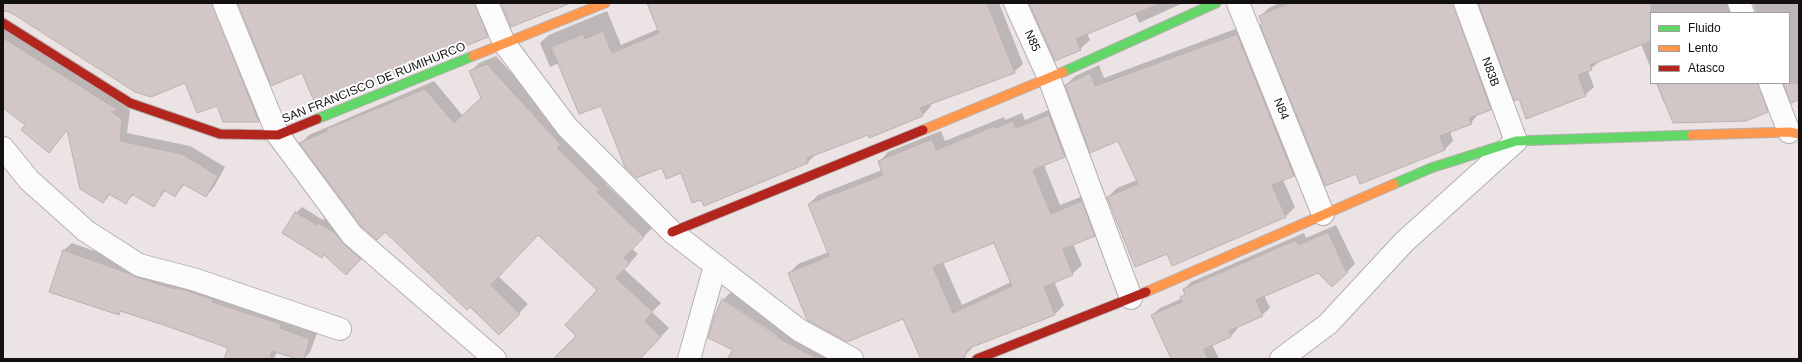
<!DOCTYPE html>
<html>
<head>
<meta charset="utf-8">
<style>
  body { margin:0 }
  #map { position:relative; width:1802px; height:362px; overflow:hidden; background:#ece4e4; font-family:Helvetica,sans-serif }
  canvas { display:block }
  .frame { position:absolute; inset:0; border:4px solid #151010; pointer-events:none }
  .legend { position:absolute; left:1650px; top:12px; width:140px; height:72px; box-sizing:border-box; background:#fff; border:1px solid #a19f9f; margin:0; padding:5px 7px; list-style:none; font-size:12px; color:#151010 }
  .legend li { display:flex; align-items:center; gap:8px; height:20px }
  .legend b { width:20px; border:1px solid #a19f9f }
</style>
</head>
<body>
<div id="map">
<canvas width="1802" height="362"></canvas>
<div class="frame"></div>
<ul class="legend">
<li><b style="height:5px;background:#63d668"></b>Fluido</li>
<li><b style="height:5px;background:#ff974d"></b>Lento</li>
<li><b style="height:5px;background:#b3261e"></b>Atasco</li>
</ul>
</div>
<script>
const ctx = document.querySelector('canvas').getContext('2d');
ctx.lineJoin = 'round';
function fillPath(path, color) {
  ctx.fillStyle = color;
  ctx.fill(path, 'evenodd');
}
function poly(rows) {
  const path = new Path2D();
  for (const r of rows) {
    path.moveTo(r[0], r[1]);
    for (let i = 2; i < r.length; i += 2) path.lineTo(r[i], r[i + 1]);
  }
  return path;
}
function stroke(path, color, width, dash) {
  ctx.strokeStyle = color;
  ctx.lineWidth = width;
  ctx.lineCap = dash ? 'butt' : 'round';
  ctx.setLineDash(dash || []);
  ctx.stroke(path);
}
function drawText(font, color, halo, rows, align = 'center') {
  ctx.font = font + ' Helvetica,sans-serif';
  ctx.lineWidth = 4;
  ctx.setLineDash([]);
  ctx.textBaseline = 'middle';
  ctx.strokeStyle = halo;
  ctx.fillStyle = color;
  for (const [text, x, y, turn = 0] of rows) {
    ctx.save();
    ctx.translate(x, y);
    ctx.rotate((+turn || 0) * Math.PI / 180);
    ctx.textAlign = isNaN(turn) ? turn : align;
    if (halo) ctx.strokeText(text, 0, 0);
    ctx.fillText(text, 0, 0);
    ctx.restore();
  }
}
fillPath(poly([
  [6,3,223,3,267,113,259,121,224,121,218,105,186,82,3,10],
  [239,3,486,3,496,27,487,36,302,71],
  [648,3,999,3,1023,64,1014,72,930,103,931,106,923,115,816,154,808,162,681,172,662,167,559,63,550,67,540,43,549,35,607,11,621,45,658,29],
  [1030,3,1183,3,1139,23,1135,13,1087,33,1090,40,1080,49],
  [1279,3,1463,3,1499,100,1490,109,1479,113,1471,123,1450,131,1453,141,1445,149,1360,183,1356,173,1263,23,1260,16,1269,8],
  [1479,3,1738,3,1743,13,1651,13,1651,69,1641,44,1600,61,1588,71,1594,87,1585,95,1519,98],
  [1753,3,1799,3,1799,101,1783,83,1789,83,1789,13,1756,13],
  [3,24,130,110,127,133,190,146,225,167,214,187,206,196,185,184,175,195,166,190,154,205,134,194,126,202,111,194,103,202,68,129,49,151,26,125,3,107],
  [1246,25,1302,166,1294,175,1283,180,1295,207,1286,216,1173,265,1167,252,1108,197,1117,188,1137,180,1118,140,1066,85,1075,76,1099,65,1104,78],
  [496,56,609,181,606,184,652,228,632,249,638,254,624,269,661,303,652,312,669,328,642,357,644,359,573,359,577,336,598,290,538,234,498,276,528,304,499,334,301,143,309,135,434,81,463,116,482,98,470,72,479,63],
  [1656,83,1769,83,1776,103,1767,111,1667,102,1664,103],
  [1058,106,1074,147,1065,156,1044,165,1060,205,1091,193,1103,226,1094,235,1073,244,1082,265,1072,274,1054,281,1064,305,1055,314,974,346,964,356,957,359,922,359,903,318,789,273,798,264,829,252,809,204,818,195,882,170,879,162,888,152,941,131,945,141,1004,117,1005,120,1022,113,1025,120],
  [995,242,1011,282,962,305,943,262],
  [302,207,323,220,325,218,341,227,366,252,352,267,296,213],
  [1336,225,1355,264,1332,286,1319,271,1264,295,1270,308,1262,315,1237,326,1238,328,1231,336,1212,344,1219,359,1172,359,1152,315,1160,308,1181,299,1185,293,1184,289,1191,282,1304,233,1306,238],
  [72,243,318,331,310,352,304,359,277,351,274,359,228,359,229,347,121,311,118,314,64,250],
  [731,292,781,327,819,348,815,352,835,359,727,359,734,350,723,300],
  [724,300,778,337,777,338,724,302]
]), '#0003');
const building = poly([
  [3,3,212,3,259,122,223,122,217,106,197,113,185,83,151,97,135,92,10,12,3,11,3,3],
  [238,3,475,3,488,37,316,106,302,73,271,86,238,3],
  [501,3,571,3,511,27,501,3],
  [647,3,987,3,1015,73,920,108,923,116,869,138,868,135,807,158,808,163,704,206,701,200,692,203,681,173,666,179,662,168,636,178,625,167,601,106,579,114,551,47,583,34,585,39,603,31,612,53,659,33,647,3],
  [1029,3,1161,3,1076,39,1081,50,1055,61,1029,3],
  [1289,3,1453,3,1491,110,1469,118,1472,124,1440,136,1445,150,1360,184,1356,174,1325,186,1260,25,1262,24,1259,16,1289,3],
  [1478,3,1651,3,1651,41,1590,65,1592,70,1578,75,1586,96,1526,119,1519,99,1514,101,1478,3],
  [1237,34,1294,176,1272,185,1286,217,1172,266,1167,254,1135,267,1107,197,1138,184,1118,141,1090,153,1065,85,1090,73,1095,86,1237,34],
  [3,38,118,110,112,112,122,119,120,141,182,154,218,176,206,197,183,184,175,197,164,190,154,207,132,194,126,204,109,194,103,203,80,189,67,130,49,153,21,130,25,125,3,108,3,38],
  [487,64,561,145,557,148,601,191,597,192,644,237,624,258,630,263,616,278,653,312,645,321,661,337,640,359,553,359,576,336,565,325,597,290,538,235,491,285,520,314,499,335,470,307,467,310,385,232,377,240,361,226,299,143,327,131,326,129,425,89,454,123,481,98,469,71,487,64],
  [1657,83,1758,83,1768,112,1746,121,1673,123,1657,83],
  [1783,83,1799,83,1799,100,1791,103,1783,83],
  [1049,115,1065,157,1033,170,1051,214,1082,201,1095,236,1063,249,1073,275,1044,287,1055,315,972,347,967,351,965,357,960,359,921,359,903,319,847,342,807,320,788,273,829,256,808,204,883,175,878,161,932,139,936,150,995,126,996,128,1013,121,1016,128,1049,115],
  [994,243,1012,286,953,313,933,267,994,243],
  [295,212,317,225,318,223,335,233,344,244,361,259,346,275,324,255,322,258,282,233,295,212],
  [1328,232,1345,269,1348,272,1332,287,1318,273,1256,300,1263,316,1229,331,1231,337,1204,349,1208,359,1171,359,1151,315,1182,302,1180,297,1185,295,1183,289,1296,240,1299,245,1328,232],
  [63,250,128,273,136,277,175,289,176,288,185,290,213,300,212,302,281,324,280,328,310,339,304,359,297,359,272,351,270,359,224,359,228,348,161,324,120,311,119,315,49,292,63,250],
  [722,299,773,335,818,359,727,359,733,350,708,338,714,317,722,299]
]);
fillPath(building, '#d2c6c6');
stroke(building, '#b8b2b2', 1);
const street = poly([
  [224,3,278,135,352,235,495,359],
  [487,3,504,43,567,127,672,232,799,330,852,359],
  [1015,3,1049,78,1131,298],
  [1238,3,1323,214],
  [1739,3,1743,13],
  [1770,83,1789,132],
  [3,148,29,180,86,231,139,265,193,279,340,329],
  [689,359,715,266],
  [1281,359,1328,324,1404,242,1516,141,1465,3]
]);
const fast = poly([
  [1063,72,1216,3],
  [317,119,473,56],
  [1394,184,1431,168,1516,141,1692,135]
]);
const slow = poly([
  [473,56,605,3],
  [923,130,1063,72],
  [1692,135,1789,132,1799,134],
  [1146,292,1394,184]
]);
const jam = poly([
  [3,23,130,103,220,134,278,135,317,119],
  [672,232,923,130],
  [977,359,1146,292]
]);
stroke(street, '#b6b0b0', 24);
stroke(fast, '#b6b0b0', 11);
stroke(slow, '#b6b0b0', 11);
stroke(jam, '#b6b0b0', 11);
stroke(street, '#fcfbfb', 22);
stroke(fast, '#63d668', 9);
stroke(slow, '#ff974d', 9);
stroke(jam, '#b3261e', 9);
drawText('12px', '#151010', '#fff', [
  ["N85",1032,41,66],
  ["N83B",1490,72,70],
  ["SAN FRANCISCO DE RUMIHURCO",374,83,-22],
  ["N84",1281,109,68]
]);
</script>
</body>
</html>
